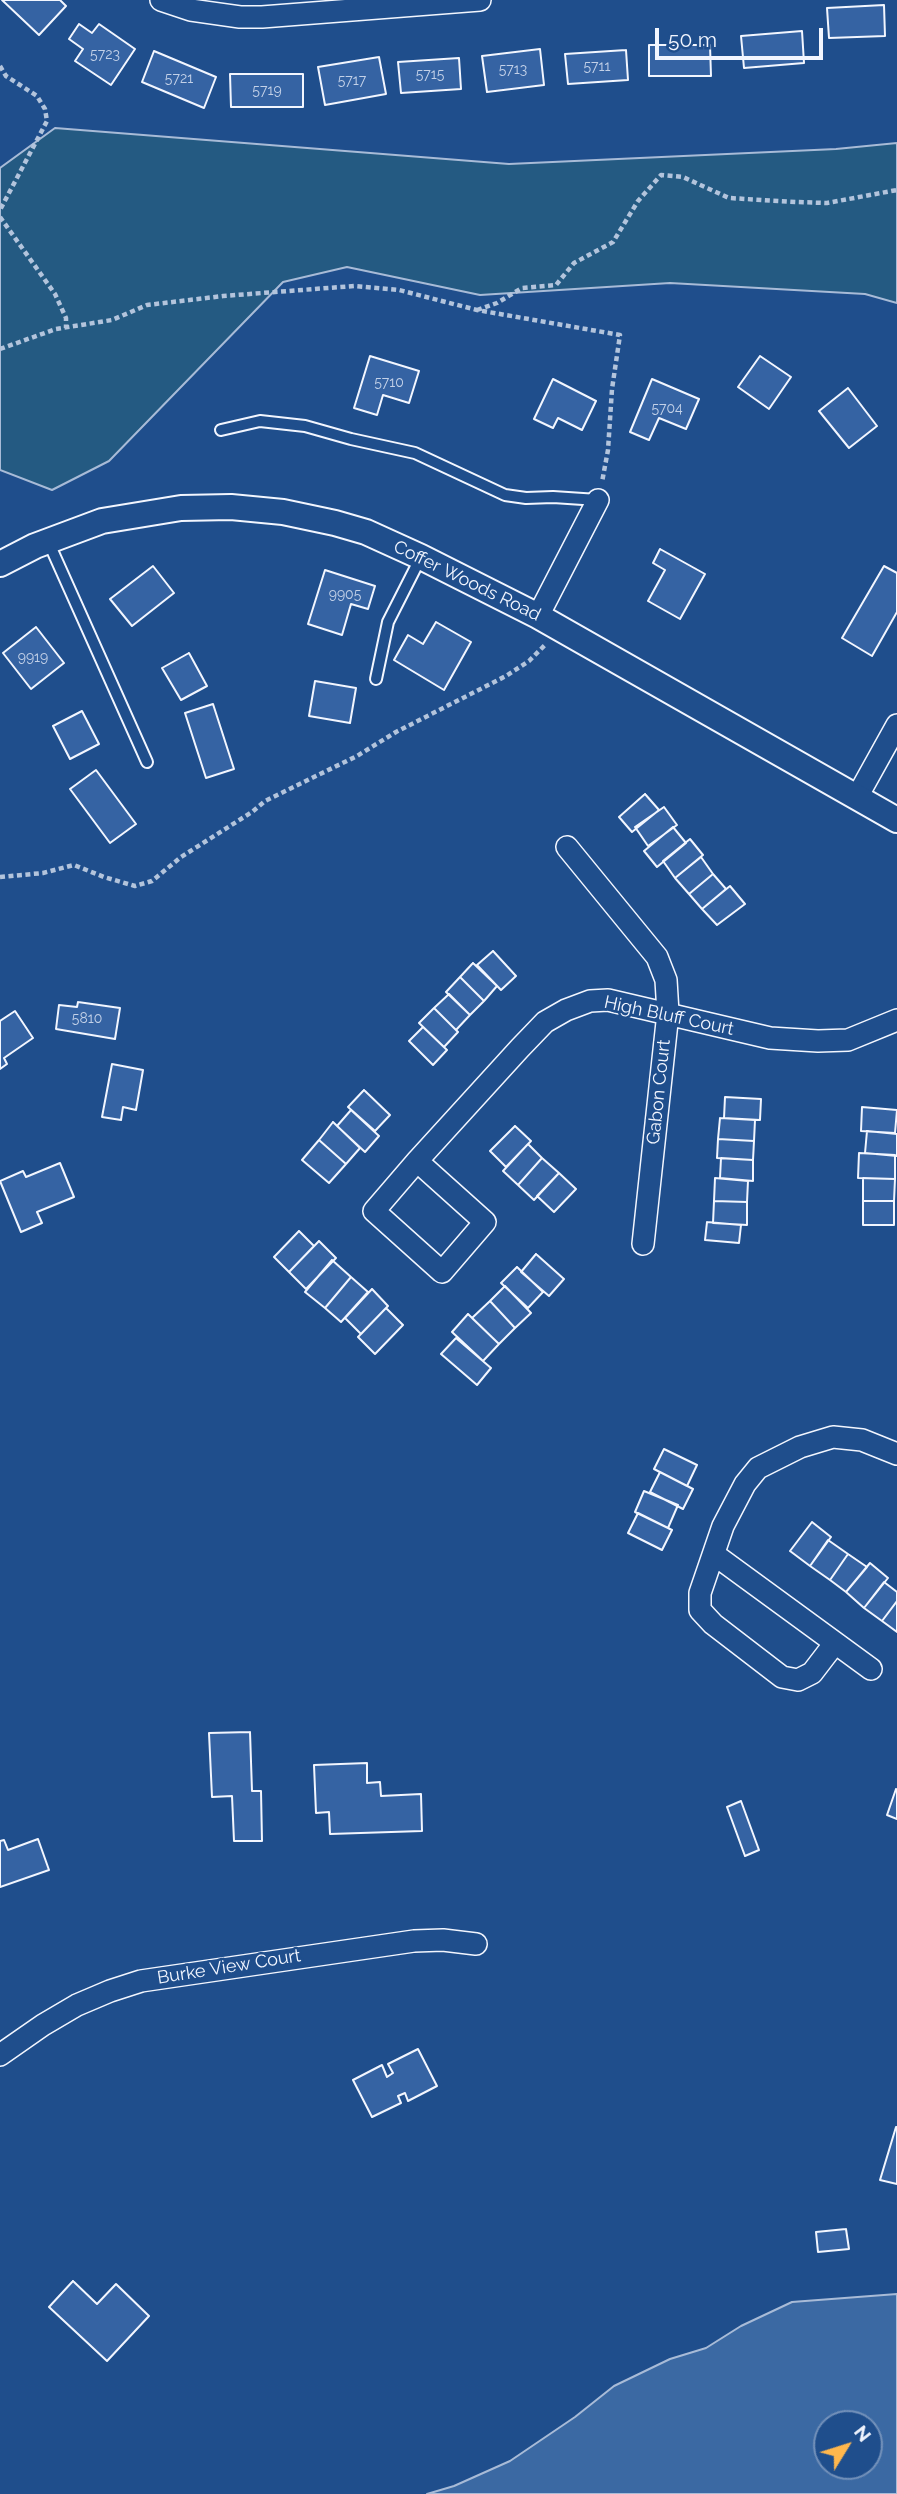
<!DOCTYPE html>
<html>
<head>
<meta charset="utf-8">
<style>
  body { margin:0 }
  #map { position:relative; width:897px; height:2494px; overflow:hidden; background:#1f4e8c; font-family:Raleway,sans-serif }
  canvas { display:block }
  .north { position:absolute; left:813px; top:2410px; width:70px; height:70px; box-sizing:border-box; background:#1f4e8c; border:2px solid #7391ba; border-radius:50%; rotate:52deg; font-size:19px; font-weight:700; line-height:28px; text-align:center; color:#f2f6ff }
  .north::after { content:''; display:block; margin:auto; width:24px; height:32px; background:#ffb74d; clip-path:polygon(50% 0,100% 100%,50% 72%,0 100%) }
  .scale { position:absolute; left:655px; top:28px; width:168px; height:32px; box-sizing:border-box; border:4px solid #f2f6ff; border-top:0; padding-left:9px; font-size:21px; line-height:24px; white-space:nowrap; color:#f2f6ff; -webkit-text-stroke:5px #1f4e8c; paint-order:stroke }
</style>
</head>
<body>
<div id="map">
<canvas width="897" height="2494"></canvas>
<div class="north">N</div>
<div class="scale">50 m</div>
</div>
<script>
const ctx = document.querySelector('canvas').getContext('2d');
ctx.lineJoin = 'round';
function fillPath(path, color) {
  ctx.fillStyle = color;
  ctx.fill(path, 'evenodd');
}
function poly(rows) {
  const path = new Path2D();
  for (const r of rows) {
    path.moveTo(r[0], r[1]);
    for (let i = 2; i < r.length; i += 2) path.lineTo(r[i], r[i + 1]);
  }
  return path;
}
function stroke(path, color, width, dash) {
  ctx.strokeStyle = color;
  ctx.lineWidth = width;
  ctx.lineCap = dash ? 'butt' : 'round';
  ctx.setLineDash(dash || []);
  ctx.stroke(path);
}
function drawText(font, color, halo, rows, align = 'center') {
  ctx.font = font + ' Raleway,sans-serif';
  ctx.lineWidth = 5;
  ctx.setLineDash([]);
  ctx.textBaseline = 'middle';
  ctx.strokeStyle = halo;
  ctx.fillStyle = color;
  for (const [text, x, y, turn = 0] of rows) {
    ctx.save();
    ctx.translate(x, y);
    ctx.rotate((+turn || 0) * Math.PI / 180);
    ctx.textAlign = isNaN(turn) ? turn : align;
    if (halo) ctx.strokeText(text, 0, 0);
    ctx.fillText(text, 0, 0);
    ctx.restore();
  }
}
const green = poly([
  [55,128,509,164,836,149,897,143,897,303,865,294,670,283,480,295,347,267,283,282,109,461,52,490,0,470,0,168,55,128]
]);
fillPath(green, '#245a82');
stroke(green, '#a8bbd7', 2);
const water = poly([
  [897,2294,897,2494,427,2494,454,2486,510,2461,575,2417,614,2386,670,2359,706,2348,741,2326,792,2302,897,2294],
  [827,2424,869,2424,869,2466,827,2466,827,2424]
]);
fillPath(water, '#3b69a3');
stroke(water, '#a8bbd7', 2);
const building = poly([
  [2,0,60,0,66,6,39,35,2,0],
  [884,5,885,36,829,38,827,8,884,5],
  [79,24,92,33,99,24,135,49,111,85,75,61,83,49,69,39,79,24],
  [802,31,804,63,744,68,741,36,802,31],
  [649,45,710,45,711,76,649,76,649,45],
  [540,49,544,85,487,92,482,56,540,49],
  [626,50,628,80,568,84,565,54,626,50],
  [154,51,216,77,204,108,142,82,154,51],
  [379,57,386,94,325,105,318,67,379,57],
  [459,58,461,89,401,93,398,62,459,58],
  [230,74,303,74,303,107,231,107,230,74],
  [370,356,419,371,409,403,383,395,377,415,354,408,370,356],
  [760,356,791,377,769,409,738,387,760,356],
  [553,379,596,401,582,430,558,418,553,428,534,419,553,379],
  [652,379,699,399,686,429,659,418,649,440,630,432,652,379],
  [848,388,877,426,849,448,819,411,848,388],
  [660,549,705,574,680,619,648,601,665,570,653,563,660,549],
  [153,566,174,593,132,626,110,599,153,566],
  [884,566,897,573,897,612,872,656,842,638,884,566],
  [325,570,375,586,368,609,351,604,342,635,308,624,325,570],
  [436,622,471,642,444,690,394,660,408,635,423,644,436,622],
  [36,627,64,663,31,689,3,653,36,627],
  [189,653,207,686,181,700,162,668,189,653],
  [315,681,356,688,350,723,309,716,315,681],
  [213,704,234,769,206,778,185,713,213,704],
  [82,711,99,744,70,759,53,726,82,711],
  [96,770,136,824,110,843,70,789,96,770],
  [645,794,659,810,632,832,619,817,645,794],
  [664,807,677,825,648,846,635,827,664,807],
  [673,827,686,843,657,867,644,851,673,827],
  [690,839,703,855,675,878,663,861,690,839],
  [701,857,713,874,689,894,675,878,701,857],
  [713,874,726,889,702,909,689,894,713,874],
  [730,886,745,904,717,925,702,909,730,886],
  [493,951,516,976,501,990,477,965,493,951],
  [473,963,497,986,484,1001,460,977,473,963],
  [460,977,484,1001,470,1015,446,992,460,977],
  [449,994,470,1015,456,1030,434,1008,449,994],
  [78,1002,120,1008,115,1039,56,1029,59,1005,77,1007,78,1002],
  [434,1008,458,1032,444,1047,419,1023,434,1008],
  [15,1011,33,1038,4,1058,7,1064,0,1069,0,1021,15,1011],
  [423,1027,447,1050,433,1065,409,1041,423,1027],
  [112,1064,143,1070,136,1110,123,1107,121,1120,102,1117,112,1064],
  [364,1090,390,1115,375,1131,348,1107,364,1090],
  [725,1097,761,1099,760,1120,724,1118,725,1097],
  [862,1107,897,1110,895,1133,861,1131,862,1107],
  [351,1110,379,1136,365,1152,337,1126,351,1110],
  [720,1118,755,1120,754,1141,718,1139,720,1118],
  [333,1122,360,1148,346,1164,319,1140,333,1122],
  [515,1126,531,1141,506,1167,490,1151,515,1126],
  [867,1131,897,1134,897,1156,865,1153,867,1131],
  [718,1139,754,1141,753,1160,717,1158,718,1139],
  [319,1140,346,1164,329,1183,302,1160,319,1140],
  [528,1144,542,1158,518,1185,503,1171,528,1144],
  [859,1153,895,1155,895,1179,858,1178,859,1153],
  [542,1158,559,1173,534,1200,518,1185,542,1158],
  [721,1158,753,1160,753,1181,720,1178,721,1158],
  [60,1163,74,1197,37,1212,42,1223,21,1232,0,1181,23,1171,26,1177,60,1163],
  [559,1173,576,1189,554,1212,537,1196,559,1173],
  [715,1178,748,1181,747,1202,714,1201,715,1178],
  [863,1178,895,1179,894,1201,863,1201,863,1178],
  [714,1201,747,1202,747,1225,713,1223,714,1201],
  [863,1201,894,1201,894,1225,863,1225,863,1201],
  [707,1222,741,1225,739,1243,705,1240,707,1222],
  [299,1231,314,1246,289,1272,274,1257,299,1231],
  [319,1241,336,1258,306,1289,289,1272,319,1241],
  [536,1254,564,1279,549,1296,521,1272,536,1254],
  [332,1260,351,1277,325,1308,305,1292,332,1260],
  [517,1267,543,1292,528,1308,501,1283,517,1267],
  [351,1277,368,1292,341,1322,325,1308,351,1277],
  [505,1286,531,1313,515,1328,490,1301,505,1286],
  [372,1289,388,1306,361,1334,345,1318,372,1289],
  [490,1301,515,1328,499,1344,472,1318,490,1301],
  [386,1308,403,1325,375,1354,358,1337,386,1308],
  [468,1314,499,1344,483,1361,452,1332,468,1314],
  [456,1338,491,1368,477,1385,441,1354,456,1338],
  [664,1449,697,1465,687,1486,654,1469,664,1449],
  [660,1472,693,1489,683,1509,650,1492,660,1472],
  [644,1491,678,1505,668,1528,635,1512,644,1491],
  [638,1513,672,1530,662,1550,628,1533,638,1513],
  [812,1522,831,1537,810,1566,790,1551,812,1522],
  [828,1540,848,1554,830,1580,810,1566,828,1540],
  [848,1554,867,1567,846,1592,830,1580,848,1554],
  [870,1563,888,1578,864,1608,846,1592,870,1563],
  [884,1582,897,1592,897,1601,882,1621,864,1608,884,1582],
  [897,1601,897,1632,882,1621,897,1601],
  [250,1732,252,1791,261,1791,262,1841,234,1841,232,1796,212,1797,209,1733,250,1732],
  [367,1763,367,1783,380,1782,381,1796,421,1794,422,1831,330,1834,329,1812,316,1813,314,1765,367,1763],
  [896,1789,897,1790,897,1819,887,1815,896,1789],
  [741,1801,759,1850,745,1856,727,1807,741,1801],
  [38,1839,49,1870,0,1887,0,1841,4,1840,8,1850,38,1839],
  [418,2049,437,2086,408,2101,405,2093,398,2096,401,2103,372,2117,353,2080,382,2065,387,2077,393,2073,388,2064,418,2049],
  [896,2127,897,2127,897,2184,880,2180,896,2127],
  [846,2229,849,2249,818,2252,816,2232,846,2229],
  [73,2281,97,2304,116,2284,149,2316,107,2361,49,2307,73,2281]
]);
fillPath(building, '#3563a3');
stroke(building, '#f2f6ff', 2);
const service = poly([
  [221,430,260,421,305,426,351,439,415,453,505,495,526,498,553,497,598,500],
  [48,541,147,762],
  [376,679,388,622,421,557]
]);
const minor = poly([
  [161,0,191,10,240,17,262,17,480,0],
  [538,616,598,500],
  [857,797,897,725],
  [567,847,657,957,666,980,668,1013,643,1244],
  [417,1161,485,1222,442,1272,374,1211,417,1161,520,1048,545,1022,566,1010,590,1001,608,1000,770,1038,818,1041,848,1040,897,1020],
  [715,1555,871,1669],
  [835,1643,812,1673,798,1680,782,1677,713,1624,700,1610,700,1593,723,1526,745,1484,758,1468,800,1447,833,1437,862,1440,897,1454],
  [0,2055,43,2025,77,2005,110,1991,141,1981,414,1941,443,1940,476,1944]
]);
const tertiary = poly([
  [0,564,35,546,102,521,181,508,231,507,283,512,335,523,366,532,421,557,538,616,897,820]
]);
stroke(service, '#f2f6ff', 14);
stroke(minor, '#f2f6ff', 24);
stroke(tertiary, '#f2f6ff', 28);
stroke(poly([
  [0,66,6,76,37,96,45,109,47,121,0,210],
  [0,217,55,294,66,318,66,328],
  [477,310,497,303,522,288,556,285,574,263,613,242,638,201,661,175,683,177,729,198,796,202,827,203,897,190],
  [0,349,56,329,112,320,147,305,223,296,354,286,399,290,477,310,620,335,612,389,608,450,602,482],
  [0,877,43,873,74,865,104,877,135,886,152,881,181,857,252,812,265,801,357,756,396,732,506,676,529,661,545,645]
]), '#b3c4dc', 4.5, [5, 3.5]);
stroke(service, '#1f4e8c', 10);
stroke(minor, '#1f4e8c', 21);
stroke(tertiary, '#1f4e8c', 24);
drawText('14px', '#c3d1e8', null, [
  ["5723",105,55],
  ["5711",597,67],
  ["5713",513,70],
  ["5715",430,75],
  ["5721",179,79],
  ["5717",352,81],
  ["5719",267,91],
  ["5710",389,383],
  ["5704",667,409],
  ["9905",345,595],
  ["9919",33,658],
  ["5810",87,1019]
]);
drawText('18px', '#f2f6ff', '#1f4e8c', [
  ["Coffer Woods Road",467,581,26],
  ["High Bluff Court",669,1016,12],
  ["Gabon Court",659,1092,-84],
  ["Burke View Court",229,1967,-9]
]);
</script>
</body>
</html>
